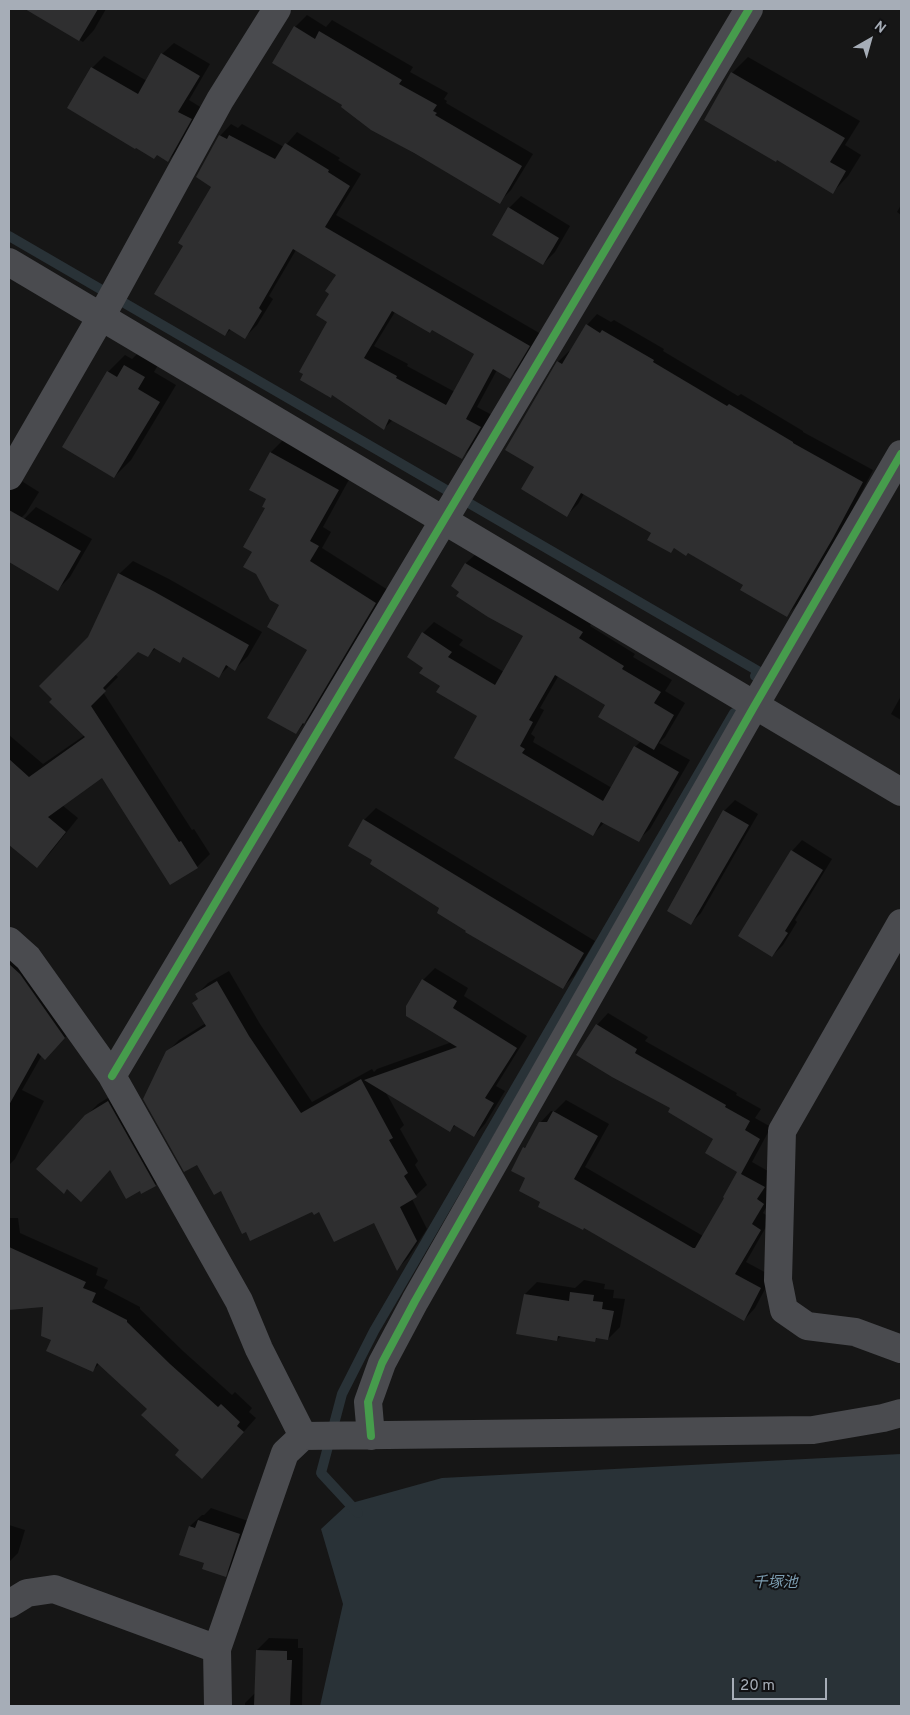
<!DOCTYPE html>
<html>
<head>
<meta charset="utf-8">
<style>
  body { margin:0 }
  #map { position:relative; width:910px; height:1715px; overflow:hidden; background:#161616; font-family:Overpass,sans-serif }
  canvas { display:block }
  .frame { position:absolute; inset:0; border:10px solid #a6adb7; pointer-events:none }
  .north { position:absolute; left:845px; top:15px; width:50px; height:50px; -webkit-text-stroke:4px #101012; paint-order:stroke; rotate:38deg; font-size:14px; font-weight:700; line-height:20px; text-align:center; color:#a6adb7 }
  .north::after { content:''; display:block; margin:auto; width:18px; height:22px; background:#a6adb7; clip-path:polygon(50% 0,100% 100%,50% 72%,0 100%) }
  .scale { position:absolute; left:732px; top:1678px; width:95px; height:22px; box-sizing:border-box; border:2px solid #a6adb7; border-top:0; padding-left:6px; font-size:15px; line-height:18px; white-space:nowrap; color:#a6adb7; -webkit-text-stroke:4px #101012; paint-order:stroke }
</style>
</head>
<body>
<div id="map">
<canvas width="910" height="1715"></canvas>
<div class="frame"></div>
<div class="north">N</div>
<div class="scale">20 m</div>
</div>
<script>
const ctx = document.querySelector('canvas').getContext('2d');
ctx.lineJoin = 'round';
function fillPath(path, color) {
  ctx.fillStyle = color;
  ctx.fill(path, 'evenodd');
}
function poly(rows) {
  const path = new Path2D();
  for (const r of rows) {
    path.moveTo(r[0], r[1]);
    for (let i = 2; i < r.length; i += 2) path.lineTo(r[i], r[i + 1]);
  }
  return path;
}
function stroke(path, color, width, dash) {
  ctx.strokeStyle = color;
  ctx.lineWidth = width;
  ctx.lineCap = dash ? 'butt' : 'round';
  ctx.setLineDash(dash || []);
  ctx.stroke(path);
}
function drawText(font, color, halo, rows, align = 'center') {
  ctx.font = font + ' Overpass,"Noto Sans JP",sans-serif';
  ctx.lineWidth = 4;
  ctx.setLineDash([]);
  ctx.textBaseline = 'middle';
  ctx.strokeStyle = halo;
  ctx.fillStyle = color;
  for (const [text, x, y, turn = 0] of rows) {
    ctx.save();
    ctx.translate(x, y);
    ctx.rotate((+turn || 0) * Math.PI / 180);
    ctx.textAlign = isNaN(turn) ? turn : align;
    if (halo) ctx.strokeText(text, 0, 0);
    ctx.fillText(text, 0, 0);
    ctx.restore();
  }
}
fillPath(poly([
  [901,1454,901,1706,320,1706,343,1604,321,1529,348,1504,442,1478]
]), '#293237');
fillPath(poly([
  [56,9,106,9,94,30,83,42,48,21],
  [307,15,326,27,332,20,413,67,410,72,448,93,444,99,447,101,446,103,533,154,511,190,499,202,372,129,343,105,295,27],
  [174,43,210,64,189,100,202,108,179,149,168,161,158,154,136,147,92,68,104,56,147,81,162,54],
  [748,57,860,121,845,145,861,155,848,176,833,192,732,73],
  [231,124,238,128,242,124,284,147,297,132,340,158,338,160,361,174,336,215,541,334,522,365,510,377,497,370,477,407,492,415,474,445,462,457,393,420,384,428,333,394,331,396,328,322,330,293,337,274,296,250,269,296,273,299,257,325,245,337,231,329,225,335,185,246,213,186,220,136],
  [395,312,432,329,476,354,455,392,407,366,408,364,374,346],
  [521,196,570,226,555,252,543,264,509,208],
  [901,205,901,215,897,212],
  [597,314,611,322,614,320,664,349,663,351,738,396,741,394,803,431,803,432,873,470,844,526,797,605,786,616,745,585,689,551,675,547,670,552,653,532,584,494,578,504,567,515,536,467,558,362,569,351,571,352,587,325],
  [142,349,161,360,154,372,176,385,131,460,114,477,108,372,125,355,132,359],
  [284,439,351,476,323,527,331,532,322,548,388,590,317,709,296,733,308,649,281,605,253,552,268,499,250,489,271,452],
  [9,473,39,492,26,513,9,530],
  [36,507,92,539,70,577,58,589,9,561,9,545,24,519],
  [478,552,593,620,590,626,635,654,633,657,672,680,665,691,685,703,665,737,659,743,690,760,650,829,638,840,605,822,593,834,479,715,442,685,424,667,423,633,434,622,463,640,459,645,504,672,525,635,452,586,466,563],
  [559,675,607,704,641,741,635,747,612,788,533,742,535,737,531,734,544,710,540,708],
  [133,561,169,579,262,632,248,656,235,669,229,666,219,676,184,657,179,661,156,648,148,655,138,650,115,674,118,677,103,692,192,830,194,829,210,854,197,867,102,776,62,805,78,818,50,853,37,866,9,843,9,735,43,764,85,735,89,637,119,574],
  [901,696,901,720,891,714],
  [735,800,758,814,701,913,691,923,724,811],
  [376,808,595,941,574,976,562,988,467,930,441,907,374,859,350,845,364,820],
  [802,840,832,859,795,920,797,922,783,945,772,956,792,851],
  [9,935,79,1023,59,1044,42,1055,22,1090,44,1101,15,1159,9,1165],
  [435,968,468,988,464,996,527,1036,496,1086,505,1091,485,1124,474,1136,456,1125,450,1130,385,1091,404,1125,400,1129,418,1161,415,1165,427,1185,412,1199,427,1229,408,1258,397,1269,375,1221,167,1052,179,1040,206,1023,197,994,208,983,229,971,260,1024,312,1102,372,1069,374,1072,377,1069,452,1042,423,980],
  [608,1013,648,1037,645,1041,737,1093,736,1095,761,1109,755,1118,771,1127,752,1162,775,1175,775,1192,763,1213,771,1218,746,1262,772,1276,755,1308,744,1320,541,1201,527,1178,524,1148,529,1143,540,1123,551,1111,555,1111,566,1100,609,1124,585,1167,703,1236,739,1171,715,1138,672,1108,597,1025],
  [119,1091,166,1174,155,1185,86,1116,98,1104],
  [9,1218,18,1218,20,1233,98,1268,96,1275,108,1280,104,1288,140,1307,140,1309,183,1351,232,1395,235,1392,252,1408,249,1412,256,1418,215,1464,181,1450,148,1409,99,1364,92,1371,52,1340,44,1306,9,1309],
  [584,1280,605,1284,604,1289,614,1290,613,1298,625,1299,620,1327,608,1339,598,1337,595,1340,562,1335,557,1340,525,1294,537,1282,575,1288],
  [211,1508,251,1522,237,1563,225,1575,205,1563,190,1526,202,1515,204,1515],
  [9,1525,25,1530,18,1553,9,1562],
  [269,1638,298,1639,298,1648,303,1648,302,1706,245,1706,245,1703,255,1693,257,1650]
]), '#0007');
stroke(poly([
  [9,236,758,671,755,676],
  [358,1513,321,1473,342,1394,374,1331,734,713]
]), '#293237', 10);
fillPath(poly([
  [25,9,98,9,79,41],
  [294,26,315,39,319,31,402,80,399,84,437,105,433,111,437,113,435,115,522,166,500,204,414,153,371,130,341,107,342,105,272,63],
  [161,53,200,76,178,112,192,119,168,162,157,155,154,159,136,148,135,149,67,108,91,67,138,94],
  [731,72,845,138,830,162,846,171,833,194,777,160,776,162,704,120],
  [219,135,227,139,229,135,275,159,285,143,329,170,328,172,350,186,325,227,530,346,510,379,493,369,466,419,481,427,462,459,389,419,384,430,332,395,331,398,300,380,303,374,299,372,327,322,316,315,329,294,325,291,336,275,293,249,259,308,262,311,245,339,229,329,225,336,154,294,183,246,178,243,211,187,196,177],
  [392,311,430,333,432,330,474,354,446,405,396,378,397,376,364,358],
  [508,207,559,238,543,265,492,235],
  [586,324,600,333,602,330,654,360,653,362,727,406,729,404,793,442,793,443,863,482,833,538,787,617,740,590,743,585,688,553,686,556,674,548,671,553,647,540,651,533,581,493,567,517,521,489,534,467,505,450,557,361,562,364],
  [124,365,145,377,138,389,160,402,114,478,62,447,107,371,117,377],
  [270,452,339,490,310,541,319,546,310,561,376,603,304,724,303,723,296,734,267,718,307,650,267,627,279,605,270,600,256,574,243,567,252,552,243,547,265,508,262,507,266,499,249,490],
  [9,510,81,551,58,591,9,562],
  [465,563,583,632,579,638,624,666,622,669,661,692,654,703,674,715,654,750,598,717,605,705,555,675,529,720,533,722,520,746,525,749,522,753,603,801,634,746,679,772,639,842,601,822,593,836,454,758,477,716,436,692,440,686,419,673,423,668,407,657,422,632,452,652,448,657,495,685,523,636,488,617,456,596,459,592,451,586],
  [118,573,155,592,249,645,235,671,226,665,219,678,183,657,180,663,154,648,148,657,138,652,103,688,106,691,91,706,179,842,181,841,198,868,170,885,102,778,48,817,66,832,37,868,9,845,9,759,29,777,85,737,49,702,52,699,39,686,88,637],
  [723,810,749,825,691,925,667,911],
  [363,819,584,953,563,989,465,932,466,931,437,913,439,908,370,864,372,860,348,846],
  [791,850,823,870,785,931,788,933,772,957,738,936],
  [9,964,20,974,65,1038,45,1060,38,1053,9,1105],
  [422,979,457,1001,453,1008,517,1048,485,1098,494,1103,474,1137,454,1125,450,1132,364,1080,457,1047,406,1016,406,1006],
  [217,981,249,1036,301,1113,361,1079,393,1138,389,1140,408,1173,404,1176,417,1197,400,1207,417,1241,397,1271,374,1223,334,1242,319,1212,314,1215,312,1212,250,1241,246,1232,242,1234,221,1191,214,1195,197,1165,184,1172,143,1099,166,1051,206,1026,192,1003,198,999,195,994],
  [596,1024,637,1049,635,1053,726,1105,725,1107,750,1121,745,1130,760,1139,741,1174,765,1187,757,1199,764,1204,752,1224,761,1230,735,1274,761,1288,744,1321,584,1228,583,1230,538,1207,540,1202,519,1191,525,1178,511,1171,523,1147,525,1148,539,1122,547,1122,553,1111,598,1136,574,1179,693,1248,695,1248,724,1198,723,1197,737,1172,705,1153,713,1139,668,1112,670,1108,612,1077,576,1055],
  [108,1101,156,1186,141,1194,140,1191,126,1199,110,1170,81,1202,67,1189,64,1194,36,1169,85,1115],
  [9,1247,86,1282,83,1288,96,1293,92,1302,127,1320,127,1322,170,1364,218,1407,221,1404,240,1422,237,1426,244,1432,202,1479,175,1455,179,1450,141,1415,147,1409,97,1363,93,1372,46,1351,51,1340,41,1336,43,1307,9,1310],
  [570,1292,594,1295,593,1301,603,1302,602,1309,614,1311,608,1340,596,1338,595,1342,558,1336,557,1341,516,1334,524,1294,569,1301],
  [198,1520,240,1534,226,1577,202,1569,204,1563,179,1555,189,1526,195,1528],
  [256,1650,287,1651,287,1660,292,1660,290,1706,254,1706]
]), '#2f2f30');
stroke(poly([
  [9,262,901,792],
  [9,476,101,317,220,100,277,9],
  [901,923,782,1131,778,1280,784,1310,807,1326,855,1332,901,1349],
  [9,941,28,958,112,1076,239,1301,259,1349,303,1436],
  [112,1076,749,9],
  [371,1436,368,1402,382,1363,415,1301,755,705,901,454],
  [9,1604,27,1593,54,1589,217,1649],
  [218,1706,217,1649,285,1453,303,1436,813,1430,883,1418,901,1413]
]), '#4a4b4f', 28);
stroke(poly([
  [112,1076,749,9],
  [371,1436,368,1402,382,1363,415,1301,755,705,901,454]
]), '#469c4c', 8);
drawText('italic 15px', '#7d9eb2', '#101012', [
  ["千塚池",775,1584]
]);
</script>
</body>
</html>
